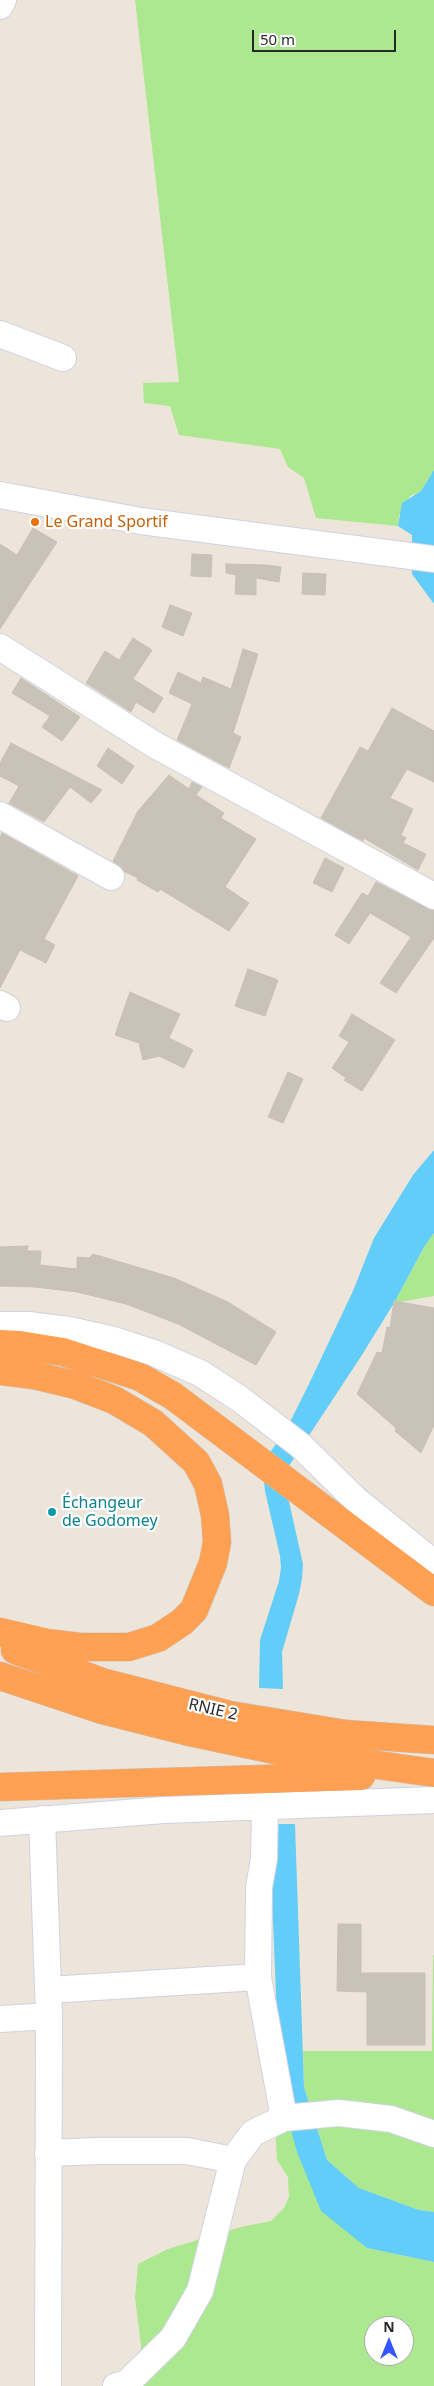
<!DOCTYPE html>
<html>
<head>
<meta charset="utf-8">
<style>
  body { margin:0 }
  #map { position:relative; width:434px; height:2386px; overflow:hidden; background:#ede5d9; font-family:"Noto Sans",sans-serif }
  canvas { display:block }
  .north { position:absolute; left:364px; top:2316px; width:50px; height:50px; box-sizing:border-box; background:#fff; border:1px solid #a9a9a9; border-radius:50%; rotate:0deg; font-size:14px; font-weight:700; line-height:20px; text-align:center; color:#292929 }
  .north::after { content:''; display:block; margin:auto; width:18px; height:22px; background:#3455ff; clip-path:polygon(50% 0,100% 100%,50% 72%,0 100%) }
  .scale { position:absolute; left:252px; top:30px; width:144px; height:22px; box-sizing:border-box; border:2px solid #292929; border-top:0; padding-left:6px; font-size:15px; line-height:18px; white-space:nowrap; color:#292929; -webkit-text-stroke:4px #fff; paint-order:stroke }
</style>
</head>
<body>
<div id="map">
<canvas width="434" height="2386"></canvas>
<div class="north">N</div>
<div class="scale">50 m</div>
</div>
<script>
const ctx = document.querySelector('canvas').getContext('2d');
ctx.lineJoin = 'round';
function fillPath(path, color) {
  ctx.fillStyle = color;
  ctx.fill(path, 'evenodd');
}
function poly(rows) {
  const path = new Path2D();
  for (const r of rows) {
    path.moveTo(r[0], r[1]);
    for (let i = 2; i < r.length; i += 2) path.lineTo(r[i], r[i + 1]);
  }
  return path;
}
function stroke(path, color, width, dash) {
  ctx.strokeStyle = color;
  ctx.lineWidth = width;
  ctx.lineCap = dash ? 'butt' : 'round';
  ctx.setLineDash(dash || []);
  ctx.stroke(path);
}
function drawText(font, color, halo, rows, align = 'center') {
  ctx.font = font + ' "Noto Sans",sans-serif';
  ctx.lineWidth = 4.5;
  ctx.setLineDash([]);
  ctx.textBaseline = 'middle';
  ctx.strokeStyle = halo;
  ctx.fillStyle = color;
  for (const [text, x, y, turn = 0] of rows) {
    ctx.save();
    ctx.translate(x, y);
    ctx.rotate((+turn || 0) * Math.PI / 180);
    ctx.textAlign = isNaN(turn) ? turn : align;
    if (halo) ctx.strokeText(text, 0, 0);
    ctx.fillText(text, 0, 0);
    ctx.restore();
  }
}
fillPath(poly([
  [135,0,434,0,434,470,421,491,410,496,399,516,398,526,316,518,304,478,288,467,280,449,179,435,170,406,144,403,143,383,179,382],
  [434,1233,434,1296,394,1303,424,1247],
  [433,1955,434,1955,434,2212,419,2210,359,2188,327,2160,304,2087,303,2051,432,2051],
  [273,2092,367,2248,434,2262,434,2386,133,2386,139,2375,141,2346,135,2297,138,2264,168,2249,241,2227,271,2221,284,2208,289,2197,288,2177,277,2160],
  [374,2326,404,2326,404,2356,374,2356]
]), '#ace890');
fillPath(poly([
  [434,470,434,604,412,574,412,535,398,526,402,503,421,491],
  [434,1150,434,1233,424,1247,394,1303,360,1358,283,1475,303,1564,302,1579,299,1594,282,1652,283,1689,259,1688,260,1640,279,1581,281,1567,280,1556,265,1491,262,1464,287,1428,308,1386,353,1291,374,1238,413,1175],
  [269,1824,295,1824,304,2087,327,2160,359,2188,419,2210,434,2212,434,2262,367,2248,321,2211,297,2152,280,2091]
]), '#62cdf8');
const building = poly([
  [33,528,57,542,0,629,0,544,17,555,33,528],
  [192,554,212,555,211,577,191,576,192,554],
  [226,564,267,565,281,567,279,582,256,578,256,595,235,594,236,575,226,573,226,564],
  [303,573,326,574,325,595,302,594,303,573],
  [170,605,192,613,183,636,162,627,170,605],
  [133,638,152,650,133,679,163,698,154,713,136,702,131,712,86,683,105,651,119,660,133,638],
  [243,649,258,654,233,733,241,737,229,768,177,740,192,704,169,693,178,672,201,683,203,677,231,689,243,649],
  [21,678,80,717,62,741,42,727,50,716,12,693,21,678],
  [392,708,434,731,434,782,407,769,390,798,413,809,401,835,406,838,403,843,426,854,418,870,364,838,363,841,321,818,360,747,368,751,392,708],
  [11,743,56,766,102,790,91,803,70,787,44,822,9,803,19,786,0,776,0,763,11,743],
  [108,748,134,766,122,784,97,766,108,748],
  [169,775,189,789,192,782,202,787,196,795,224,813,221,818,256,839,225,887,249,903,229,931,160,889,158,892,137,880,138,878,125,872,113,861,138,811,169,775],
  [2,833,78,876,44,939,55,945,46,963,20,950,0,988,0,838,2,833],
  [325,858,344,868,332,892,313,883,325,858],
  [376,882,434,911,434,938,396,993,380,983,411,937,370,913,349,944,335,935,362,893,368,896,376,882],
  [248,969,278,980,265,1016,235,1006,248,969],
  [130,992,180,1014,169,1038,193,1050,184,1068,159,1056,143,1060,139,1043,115,1035,130,992],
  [352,1014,395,1040,362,1091,344,1080,346,1078,332,1068,349,1042,339,1036,352,1014],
  [288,1072,303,1079,283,1123,268,1117,288,1072],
  [28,1246,27,1251,41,1251,40,1265,77,1269,77,1257,89,1258,93,1254,174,1278,228,1302,276,1332,256,1365,178,1324,126,1304,77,1292,35,1287,0,1286,0,1247,28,1246],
  [394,1301,434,1308,434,1425,421,1453,395,1431,396,1428,357,1394,377,1352,382,1353,387,1327,390,1328,394,1301],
  [338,1924,361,1924,361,1973,425,1973,425,2045,367,2045,367,1992,337,1991,338,1924]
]);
fillPath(building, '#c8c2b9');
stroke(building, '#c8c1b3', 1);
const minor = poly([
  [0,6,3,0],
  [0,334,63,358],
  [0,495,141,521,434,559],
  [0,647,155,745,434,896],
  [0,815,111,877],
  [0,1004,7,1008],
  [0,1325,29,1325,69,1330,114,1340,154,1353,200,1373,240,1399,301,1446,355,1499,434,1563],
  [265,1808,264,1859,259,1887,258,1977,284,2118],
  [42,1819,49,2016,48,2386],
  [0,1823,164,1810,434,1800],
  [48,1990,258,1977],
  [0,2019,49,2016],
  [48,2153,97,2151,187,2151,233,2160],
  [116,2386,127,2383,173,2338,200,2291,233,2160,253,2133,284,2118,339,2113,391,2119,434,2134]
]);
const highway = poly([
  [0,1344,20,1345,63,1352,140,1377,173,1396,434,1592],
  [0,1371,33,1375,75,1385,114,1400,153,1423,196,1462,208,1484,215,1515,217,1542,213,1563,194,1610,182,1622,158,1638,129,1647,80,1647,47,1643,0,1632],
  [15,1650,102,1682,230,1715,346,1734,434,1740],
  [0,1676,102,1710,185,1731,284,1752,434,1773],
  [0,1787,361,1776]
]);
stroke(minor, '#ced2e3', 28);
stroke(highway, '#c7c7c7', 29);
stroke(minor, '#fff', 26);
stroke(highway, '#ffa052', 28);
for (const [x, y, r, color] of [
  [35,522,5,"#e8710a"],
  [52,1512,5,"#0f9aa8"]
]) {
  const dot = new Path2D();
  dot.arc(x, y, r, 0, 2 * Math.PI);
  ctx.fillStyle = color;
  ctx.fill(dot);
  stroke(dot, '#fff', 2);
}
drawText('16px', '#c56008', '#fff', [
  ["Le Grand Sportif",45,522]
], 'left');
drawText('16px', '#0d838f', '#fff', [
  ["Échangeur",62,1503],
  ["de Godomey",62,1521]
], 'left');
drawText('16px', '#292929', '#fff', [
  ["RNIE 2",213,1710,13]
]);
</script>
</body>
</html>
